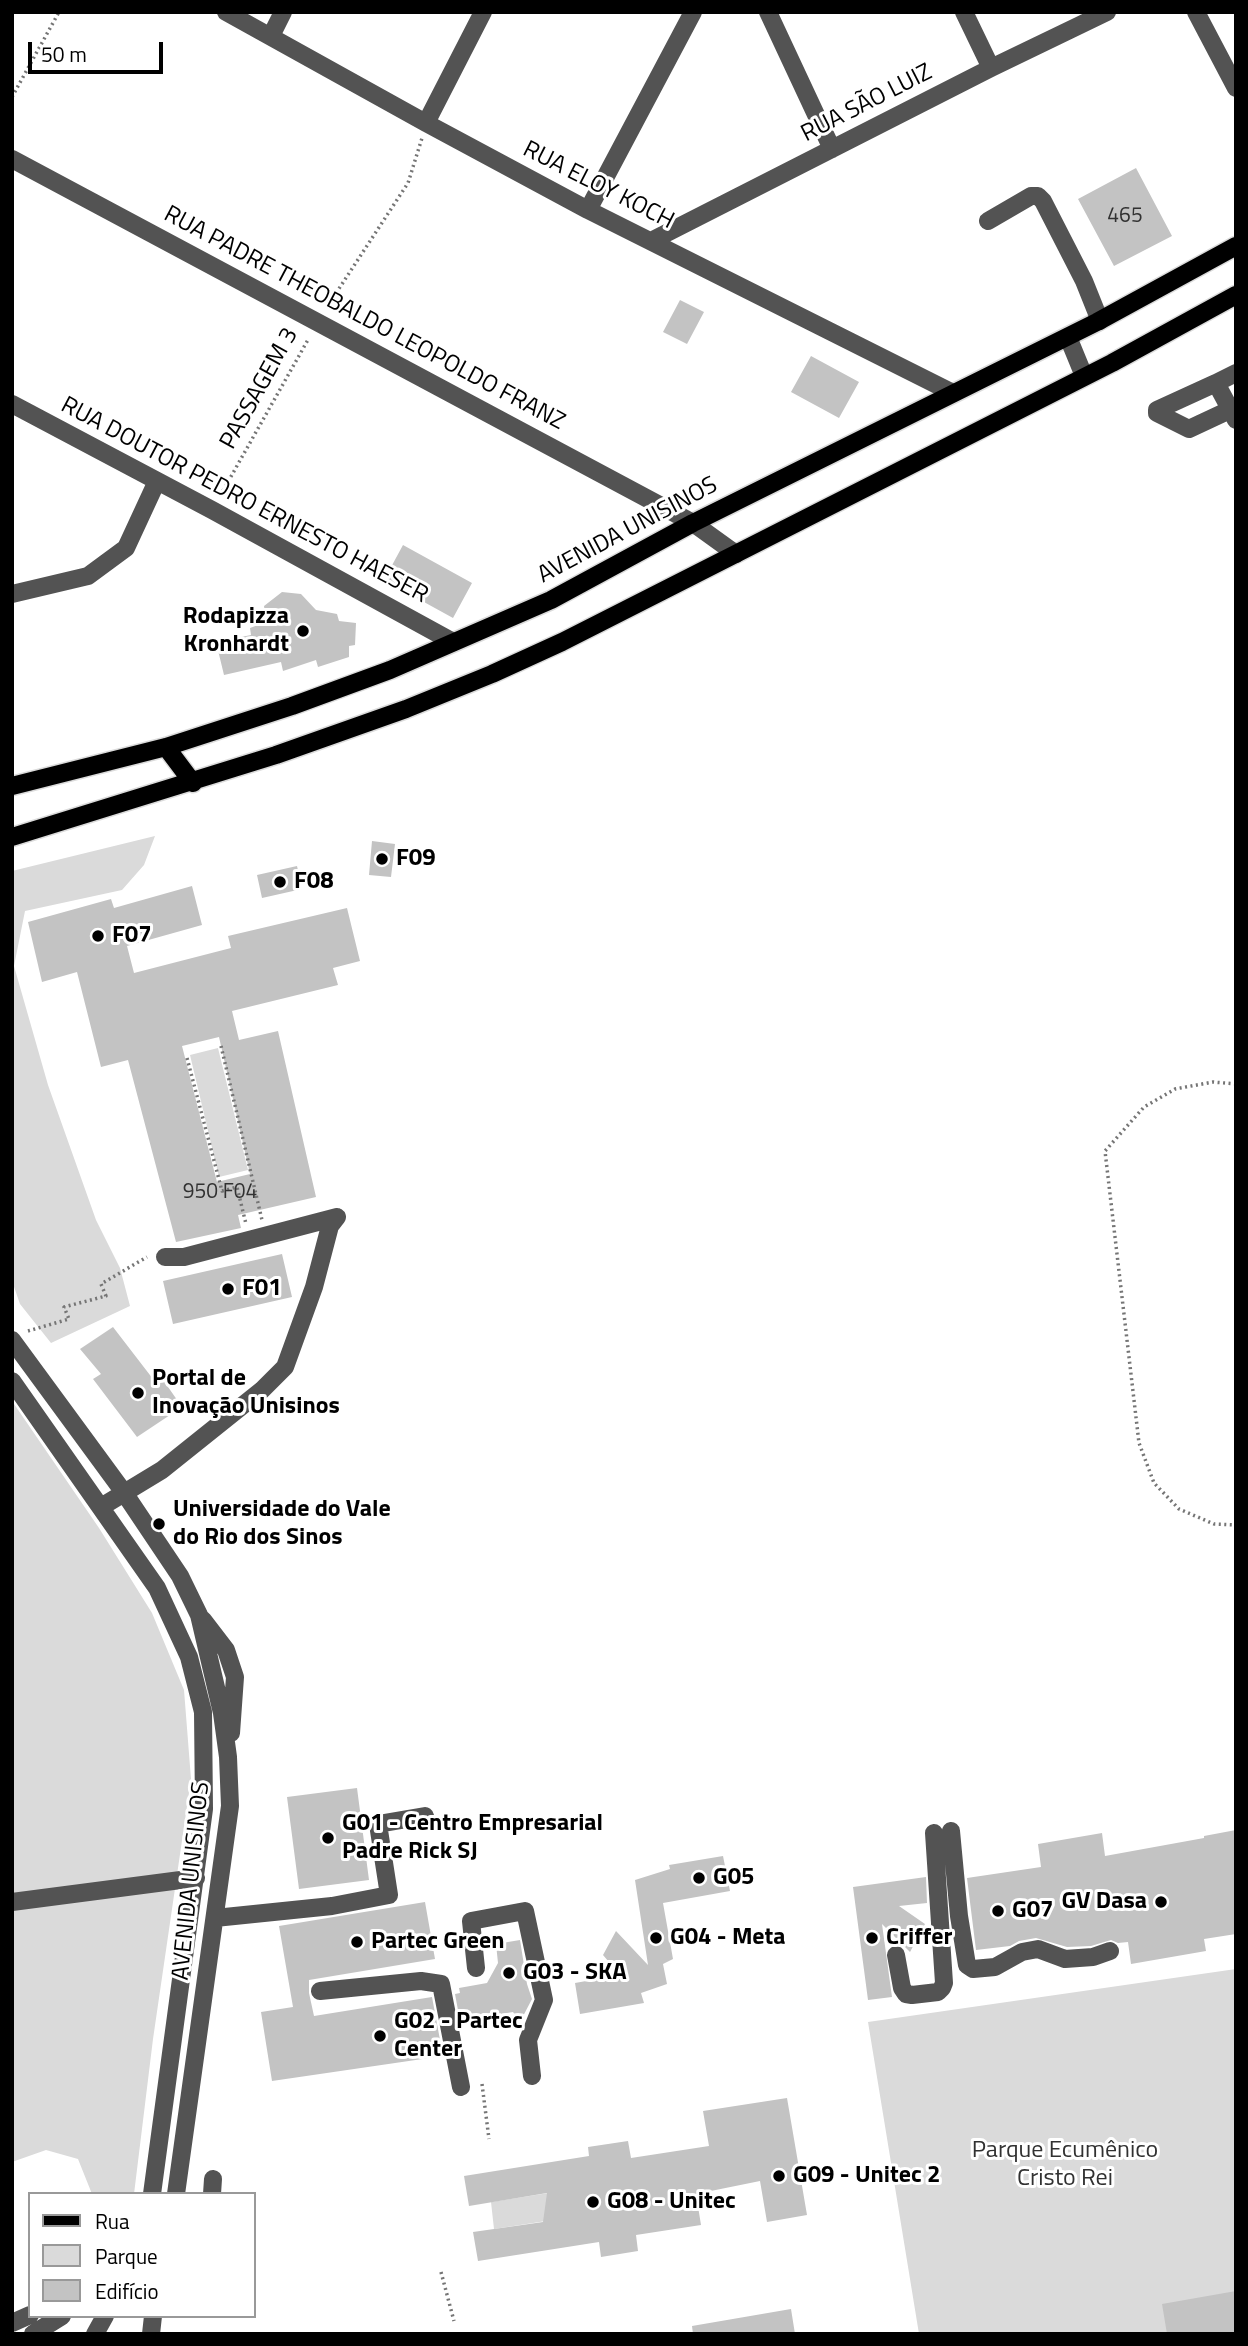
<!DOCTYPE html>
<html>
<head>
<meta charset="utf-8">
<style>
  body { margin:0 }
  #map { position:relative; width:1248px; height:2346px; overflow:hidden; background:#fff; font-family:"Titillium Web",sans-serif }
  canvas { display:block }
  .frame { position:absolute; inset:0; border:14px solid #000; pointer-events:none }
  .legend { position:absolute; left:28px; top:2192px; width:228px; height:126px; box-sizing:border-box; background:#fff; border:2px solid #999; margin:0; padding:9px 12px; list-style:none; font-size:21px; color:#000 }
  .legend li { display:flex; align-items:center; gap:14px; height:35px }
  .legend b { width:35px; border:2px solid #999 }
  .scale { position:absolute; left:28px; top:42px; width:135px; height:32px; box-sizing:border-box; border:4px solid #000; border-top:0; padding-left:9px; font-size:21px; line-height:24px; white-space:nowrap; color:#000; -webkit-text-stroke:5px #fff; paint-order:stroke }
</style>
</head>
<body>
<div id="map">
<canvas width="1248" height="2346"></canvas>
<div class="frame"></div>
<ul class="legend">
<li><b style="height:9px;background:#000"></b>Rua</li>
<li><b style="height:19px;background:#dadada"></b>Parque</li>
<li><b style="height:19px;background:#c3c3c3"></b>Edifício</li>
</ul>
<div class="scale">50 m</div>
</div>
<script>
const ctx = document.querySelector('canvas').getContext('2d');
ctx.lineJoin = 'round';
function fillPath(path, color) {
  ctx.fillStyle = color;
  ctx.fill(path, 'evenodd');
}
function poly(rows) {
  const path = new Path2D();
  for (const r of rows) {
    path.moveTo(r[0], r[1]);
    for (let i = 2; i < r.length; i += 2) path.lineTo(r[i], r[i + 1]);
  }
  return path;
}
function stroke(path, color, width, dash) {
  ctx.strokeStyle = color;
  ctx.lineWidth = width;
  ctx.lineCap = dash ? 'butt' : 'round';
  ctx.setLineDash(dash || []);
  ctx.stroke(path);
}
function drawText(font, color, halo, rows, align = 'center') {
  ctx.font = font + ' "Titillium Web",sans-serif';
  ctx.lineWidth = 6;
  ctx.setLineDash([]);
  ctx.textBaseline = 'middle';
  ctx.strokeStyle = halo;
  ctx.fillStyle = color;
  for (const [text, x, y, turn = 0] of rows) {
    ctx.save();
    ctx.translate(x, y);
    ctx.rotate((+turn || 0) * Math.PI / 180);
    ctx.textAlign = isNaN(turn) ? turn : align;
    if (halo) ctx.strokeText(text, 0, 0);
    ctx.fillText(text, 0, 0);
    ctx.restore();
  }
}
fillPath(poly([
  [155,836,144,865,122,890,25,911,14,966,48,1085,96,1220,120,1268,130,1306,51,1343,20,1304,12,1281,12,871],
  [218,1048,248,1170,219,1177,190,1055],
  [12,1401,99,1528,152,1613,184,1690,191,1779,153,2039,134,2194,92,2194,78,2159,46,2150,12,2162],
  [1236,1969,1236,2334,919,2334,868,2022],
  [555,2192,559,2219,494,2229,491,2202]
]), '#dadada');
fillPath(poly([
  [1136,168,1172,236,1114,266,1078,199],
  [680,300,704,312,687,344,663,332],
  [811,356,859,382,839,418,791,392],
  [403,545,472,583,453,618,384,580],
  [282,592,301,594,316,610,337,614,339,621,356,623,355,645,349,646,349,657,318,667,316,660,283,671,281,662,224,675,216,642,251,635,250,628,266,622,264,606],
  [372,841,395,844,391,877,369,875],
  [297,866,302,889,262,898,257,875],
  [192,886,202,925,127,946,134,973,231,948,228,936,347,908,360,961,333,968,338,985,232,1011,239,1040,278,1031,316,1197,238,1215,241,1228,176,1242,128,1060,101,1067,77,972,42,982,28,922,111,899,114,908],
  [219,1037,250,1174,217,1182,182,1046],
  [282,1254,292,1297,173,1324,163,1281],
  [113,1327,153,1379,159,1374,182,1407,137,1437,93,1379,101,1374,80,1349],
  [357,1788,369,1880,299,1889,287,1797],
  [1236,1830,1236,1934,1204,1939,1206,1951,1131,1964,1128,1942,1118,1943,1111,1940,1091,1946,1067,1947,1036,1938,1019,1941,1010,1946,976,1950,967,1878,1041,1867,1038,1844,1102,1833,1105,1856,1204,1838,1204,1836],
  [723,1856,730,1891,663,1903,673,1959,663,1964,667,1984,641,1993,644,2003,580,2014,575,1983,620,1975,603,1955,616,1931,648,1965,635,1880,670,1869,669,1865],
  [926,1877,927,1903,899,1906,925,1924,910,1952,882,1924,892,1997,868,2000,853,1887],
  [425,1902,435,1959,309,1980,309,1993,314,2016,432,1997,443,2056,272,2081,261,2012,293,2007,279,1926],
  [520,1940,527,1984,532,1999,520,2022,513,2012,460,2021,455,1994,460,1993,459,1988,487,1983,498,1963,496,1944],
  [787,2098,807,2215,767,2222,760,2181,696,2194,701,2225,636,2235,638,2251,601,2257,599,2242,478,2261,473,2232,543,2222,547,2193,469,2206,464,2176,589,2156,588,2147,628,2141,631,2158,709,2146,703,2111],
  [1236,2291,1236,2334,1167,2334,1162,2304],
  [791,2309,795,2334,693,2334,692,2326]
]), '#c3c3c3');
const major = poly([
  [166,747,193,783],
  [12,786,166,747,292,706,390,670,551,600,693,523,1097,322,1236,246],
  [12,837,276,755,406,709,492,674,562,642,1112,363,1236,295]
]);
stroke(major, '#dbdbdb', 21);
stroke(poly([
  [12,97,59,12],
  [327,307,408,183,422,138],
  [220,496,309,338],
  [221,1046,262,1220],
  [187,1058,222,1191,237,1187,246,1224],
  [1236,1084,1213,1082,1175,1089,1144,1107,1105,1151,1139,1443,1154,1483,1179,1509,1214,1524,1236,1525],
  [28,1331,69,1319,64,1307,106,1296,101,1284,147,1257],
  [482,2084,489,2139],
  [441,2272,454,2321]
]), '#757575', 3.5, [2, 3.5]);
stroke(poly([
  [226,12,426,123,588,210,953,393],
  [768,12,832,149],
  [964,12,991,68],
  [1196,12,1236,88],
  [271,36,283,12],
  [426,123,483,12],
  [12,159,693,523,736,554],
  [588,210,693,12],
  [988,221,1031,196,1038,196,1043,201,1084,281,1100,321],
  [651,241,991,68,1107,12],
  [1068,337,1084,376],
  [1236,373,1216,383,1236,420],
  [1216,383,1157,410,1157,413,1189,429,1236,407],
  [12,404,212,510,453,642],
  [12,594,88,576,126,548,157,481],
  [165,1257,184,1257,337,1217],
  [12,1340,125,1494,180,1576,199,1615,222,1713,228,1757,230,1806,176,2194],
  [12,1381,157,1588,189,1657,203,1712,204,1809,152,2194],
  [101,1507,162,1470,262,1390,285,1367,314,1287,330,1226,337,1217],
  [203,1620,226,1650,235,1677,231,1733],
  [951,1831,959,1916,967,1965,973,1969,995,1967,1022,1952,1038,1949,1065,1959,1093,1957,1110,1951],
  [12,1902,196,1878],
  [215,1918,332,1906,389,1895,378,1824,425,1816],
  [896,1955,902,1988,906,1994,912,1995,938,1992,942,1988,944,1983,934,1833],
  [476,1968,471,1921,525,1911,544,2000,528,2040,532,2076],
  [320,1991,421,1981,441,1984,461,2087],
  [212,2194,213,2179],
  [12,2323,30,2315],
  [33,2334,62,2316],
  [95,2334,105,2316],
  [151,2334,153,2316]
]), '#535353', 18);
stroke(major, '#000', 18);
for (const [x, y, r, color] of [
  [303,631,7,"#000"],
  [382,859,7,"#000"],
  [280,882,7,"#000"],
  [98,936,7,"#000"],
  [228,1289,7,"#000"],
  [138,1393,7,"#000"],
  [159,1524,7,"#000"],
  [328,1838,7,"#000"],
  [699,1878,7,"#000"],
  [1161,1902,7,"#000"],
  [998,1911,7,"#000"],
  [656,1938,7,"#000"],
  [872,1938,7,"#000"],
  [357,1942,7,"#000"],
  [509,1973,7,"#000"],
  [380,2036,7,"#000"],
  [779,2176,7,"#000"],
  [593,2202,7,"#000"]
]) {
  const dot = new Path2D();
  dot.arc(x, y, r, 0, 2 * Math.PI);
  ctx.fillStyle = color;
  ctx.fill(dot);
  stroke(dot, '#fff', 2.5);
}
drawText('21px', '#313131', null, [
  ["465",1125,217],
  ["950 F04",220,1193]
]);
drawText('24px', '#000', '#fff', [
  ["RUA SÃO LUIZ",867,104,-27],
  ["RUA ELOY KOCH",598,186,27],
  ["RUA PADRE THEOBALDO LEOPOLDO FRANZ",364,319,28],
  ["PASSAGEM 3",260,389,-61],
  ["RUA DOUTOR PEDRO ERNESTO HAESER",244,501,28],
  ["AVENIDA UNISINOS",628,531,-28],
  ["AVENIDA UNISINOS",192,1881,-84]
]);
drawText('bold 24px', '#000', '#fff', [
  ["Rodapizza",289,617,"right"],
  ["Kronhardt",289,645,"right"],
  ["F09",396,859],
  ["F08",294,882],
  ["F07",112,936],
  ["F01",242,1289],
  ["Portal de",152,1379],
  ["Inovação Unisinos",152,1407],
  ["Universidade do Vale",173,1510],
  ["do Rio dos Sinos",173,1538],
  ["G01 - Centro Empresarial",342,1824],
  ["Padre Rick SJ",342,1852],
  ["G05",713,1878],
  ["GV Dasa",1147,1902,"right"],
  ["G07",1012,1911],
  ["G04 - Meta",670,1938],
  ["Criffer",886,1938],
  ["Partec Green",371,1942],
  ["G03 - SKA",523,1973],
  ["G02 - Partec",394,2022],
  ["Center",394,2050],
  ["G09 - Unitec 2",793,2176],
  ["G08 - Unitec",607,2202]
], 'left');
drawText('24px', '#313131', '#fff', [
  ["Parque Ecumênico",1065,2151],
  ["Cristo Rei",1065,2179]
]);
</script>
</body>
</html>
